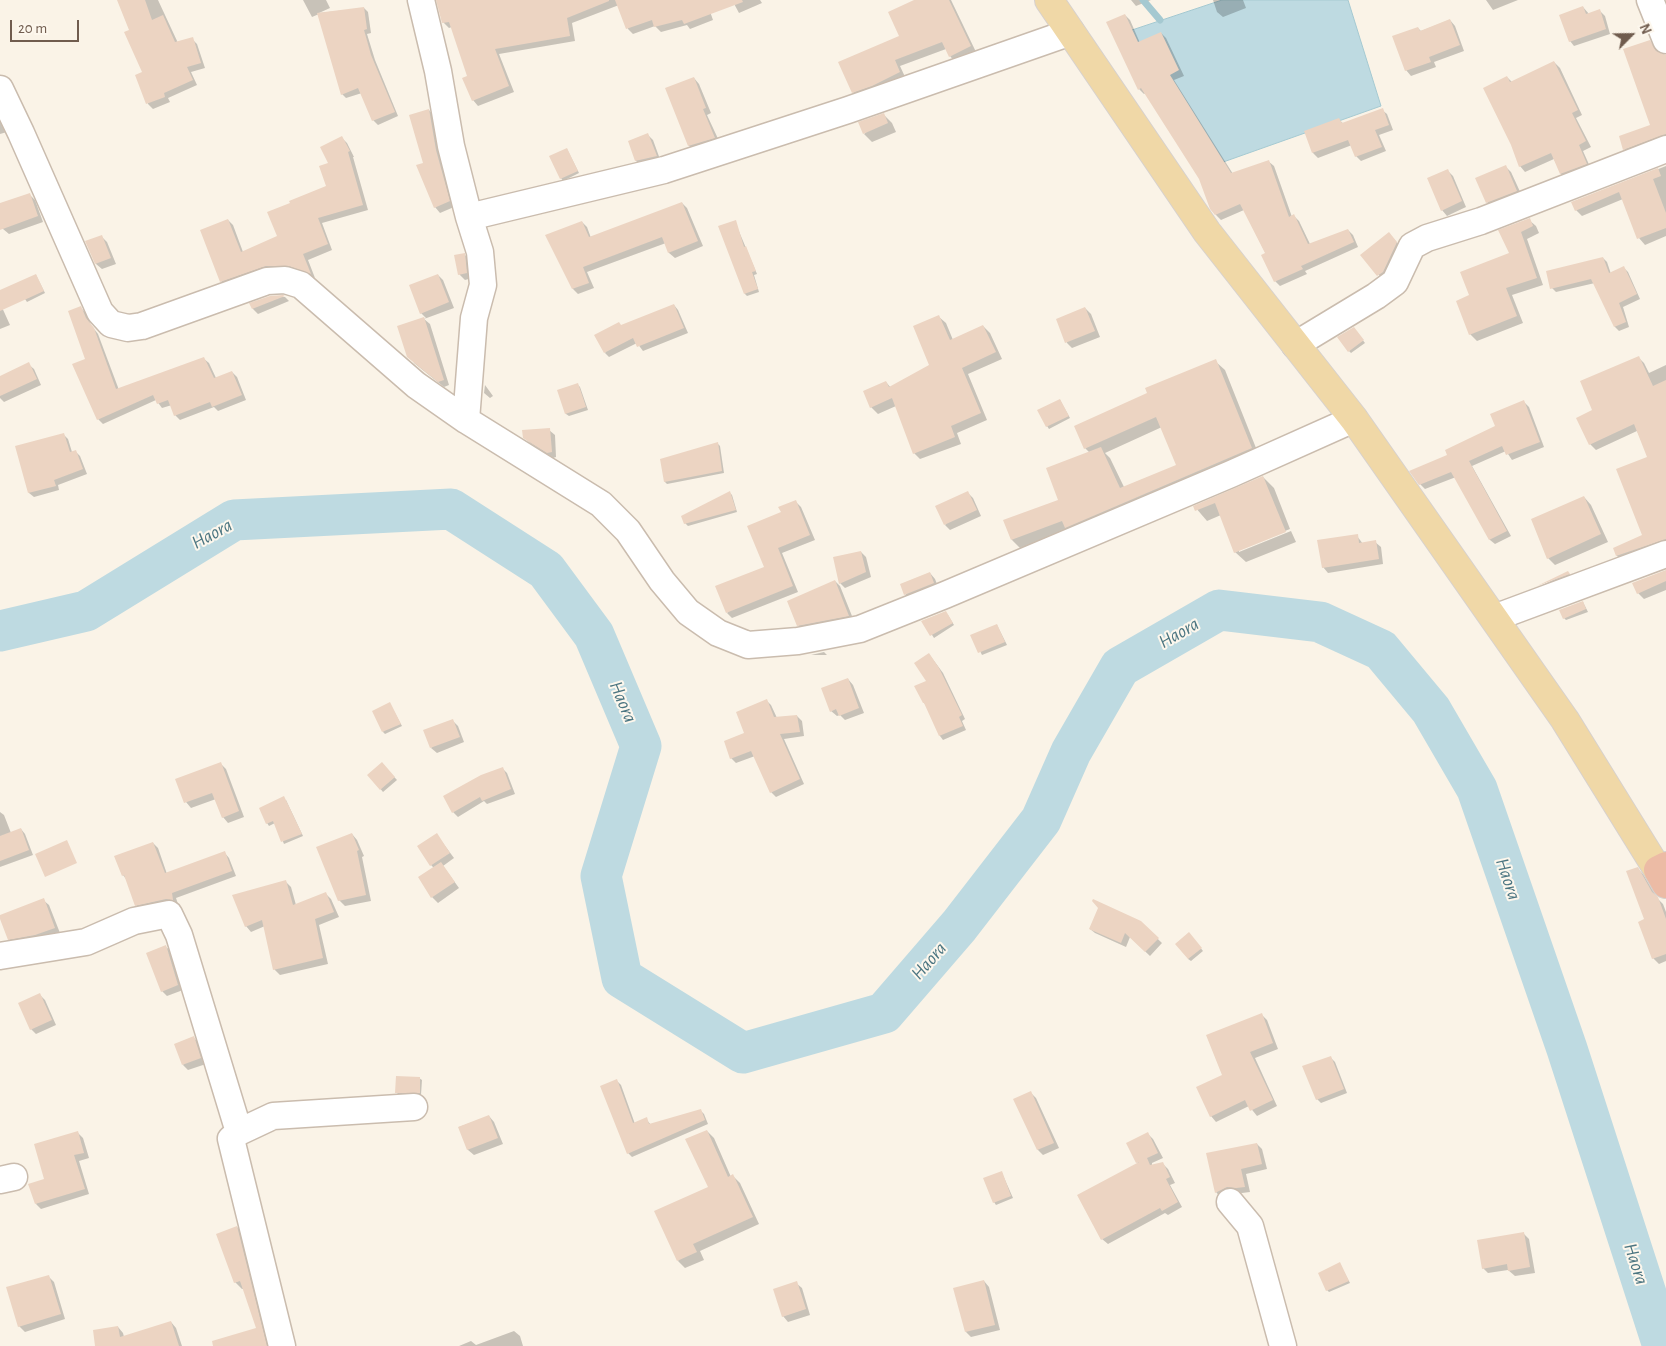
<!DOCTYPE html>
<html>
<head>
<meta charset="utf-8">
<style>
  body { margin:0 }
  #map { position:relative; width:1666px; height:1346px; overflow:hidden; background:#faf3e7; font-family:"Alegreya Sans",sans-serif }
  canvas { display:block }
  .north { position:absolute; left:1606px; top:10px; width:50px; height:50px; -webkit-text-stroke:4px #fdf7ed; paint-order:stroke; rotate:67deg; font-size:14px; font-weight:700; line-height:20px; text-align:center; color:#705c4e }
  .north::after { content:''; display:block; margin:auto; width:18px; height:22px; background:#705c4e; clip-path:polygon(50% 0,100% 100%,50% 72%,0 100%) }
  .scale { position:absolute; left:10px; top:20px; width:69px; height:22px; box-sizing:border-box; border:2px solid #705c4e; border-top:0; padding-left:6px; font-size:15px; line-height:18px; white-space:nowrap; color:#705c4e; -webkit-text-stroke:4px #fdf7ed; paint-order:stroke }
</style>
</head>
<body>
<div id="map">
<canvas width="1666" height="1346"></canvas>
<div class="north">N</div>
<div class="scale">20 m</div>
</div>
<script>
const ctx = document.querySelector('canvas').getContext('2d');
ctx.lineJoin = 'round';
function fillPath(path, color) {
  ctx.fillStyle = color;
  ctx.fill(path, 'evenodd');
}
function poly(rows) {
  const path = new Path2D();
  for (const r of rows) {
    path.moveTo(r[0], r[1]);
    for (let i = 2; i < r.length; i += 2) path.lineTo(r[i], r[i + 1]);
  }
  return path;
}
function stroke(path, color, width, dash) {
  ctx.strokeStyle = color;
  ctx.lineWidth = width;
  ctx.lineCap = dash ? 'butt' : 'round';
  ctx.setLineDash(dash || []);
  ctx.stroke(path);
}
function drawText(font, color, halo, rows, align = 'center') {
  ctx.font = font + ' "Alegreya Sans",sans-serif';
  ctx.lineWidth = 4;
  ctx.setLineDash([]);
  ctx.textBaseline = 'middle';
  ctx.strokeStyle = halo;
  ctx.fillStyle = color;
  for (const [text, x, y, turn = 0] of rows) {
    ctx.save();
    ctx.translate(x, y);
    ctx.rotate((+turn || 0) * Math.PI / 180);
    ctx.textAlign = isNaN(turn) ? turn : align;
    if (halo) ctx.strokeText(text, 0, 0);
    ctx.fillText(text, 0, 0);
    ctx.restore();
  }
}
const water = poly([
  [1222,0,1348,0,1381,106,1212,166,1123,33,1222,0]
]);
fillPath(water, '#bedae1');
stroke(water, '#a5c9d1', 1);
fillPath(poly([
  [119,0,158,0,178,43,192,39,197,44,205,68,191,72,197,85,168,98,170,102,153,109,148,104,136,76,144,73,131,31],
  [303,0,326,0,330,8,319,13,364,8,368,12,371,33,367,34,375,60,398,116,378,125,373,120,362,93,346,98,342,94,319,14,312,17],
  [438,0,706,0,713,20,690,29,687,25,661,32,655,26,633,34,628,29,619,5,572,23,575,41,499,54,514,92,478,106,473,100,469,77,452,27,449,28,443,22],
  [732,0,760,0,762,3,739,13],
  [916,0,951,0,976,52,956,63,950,56,946,49,900,66,906,79,859,99,853,92,901,36],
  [1131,0,1151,0,1136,6],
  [1213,0,1243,0,1246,8,1223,17,1217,12],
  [1486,0,1518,0,1493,10],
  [1583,7,1589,14,1600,11,1605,16,1610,34,1574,46,1570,41],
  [1125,15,1130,20,1140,43,1161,33,1166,38,1184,76,1174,80,1233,174,1268,161,1274,166,1292,217,1294,216,1299,221,1310,244,1348,230,1353,235,1358,247,1305,271,1307,274,1280,286,1275,281,1263,256,1266,254,1244,210,1221,220,1216,215,1200,178,1146,93,1144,94,1139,89],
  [1450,20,1455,26,1464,51,1434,62,1436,67,1411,76,1406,70,1418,28,1421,31],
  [1649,41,1660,54,1666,56,1666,141,1631,155,1624,149,1652,126],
  [1554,62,1560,68,1582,115,1576,118,1591,147,1583,151,1591,169,1566,179,1561,174,1554,159,1525,172,1520,166,1507,77,1512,82],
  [694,78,699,84,711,113,707,115,720,143,695,151,689,146,667,89],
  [429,110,434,116,454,207,440,213,435,207,425,163],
  [1382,110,1387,114,1393,130,1379,135,1386,151,1361,161,1356,156,1352,145,1318,158,1313,153,1305,132,1339,120,1344,124],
  [884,115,892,123,896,132,872,142,864,134],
  [0,118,7,132,0,134],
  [648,135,653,140,661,162,642,166,636,161,629,142],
  [342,138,347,143,354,157,353,157,368,210,322,223,332,250,308,260,315,278,295,270,226,286,221,281,228,220,233,225,243,252,279,237,327,187,330,164],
  [567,149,579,173,563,181,561,178],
  [1505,166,1511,172,1522,196,1492,208,1487,202],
  [1666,166,1666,236,1645,245,1639,238,1623,199,1582,216,1576,210,1573,203],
  [1448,171,1453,176,1466,207,1447,216,1442,210],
  [29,194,35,200,43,222,9,234,3,229,0,219,0,205],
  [682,203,687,208,703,246,675,258,669,253,666,243,587,272,594,288,578,294,573,289,547,236,582,222,587,227,591,238],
  [1529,220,1536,226,1539,233,1527,239,1543,285,1512,295,1523,323,1477,341,1470,334,1471,296,1511,254,1500,231],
  [735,222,757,274,754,275,759,292,747,296,745,294],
  [101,236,107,242,116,264,102,269,96,264,87,242],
  [1394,239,1402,249,1384,281,1362,255],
  [464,254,470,260,472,278,465,280,459,274],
  [1603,258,1607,262,1611,274,1624,268,1628,272,1640,299,1623,307,1629,327,1619,331,1615,327,1595,283,1556,292,1552,288],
  [36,275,45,293,27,302,25,299],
  [438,275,443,280,454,308,424,319,430,324,449,385,444,387,414,363,399,327,426,318,421,313],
  [270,297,285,297,289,301,258,314,253,309,251,304],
  [0,303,10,325,0,329],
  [674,305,678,310,688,333,643,351,637,343,609,357,605,353,622,326],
  [80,307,85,312,91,325,98,334,119,390,204,359,209,363,216,378,232,372,237,377,246,400,218,411,214,407,180,420,175,415,172,405,162,408,156,400,103,424,98,419,87,359],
  [1085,308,1091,314,1100,337,1072,348,1067,343,1057,320],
  [939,317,946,323,953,340,983,326,990,333,1002,359,968,374,987,420,957,433,961,444,920,459,914,453,896,406,878,414,871,407,886,382,891,388,930,365],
  [1356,331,1365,343,1351,353,1349,351],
  [1639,358,1644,363,1649,373,1666,365,1666,546,1623,561,1617,556,1614,549,1644,536,1649,458,1637,431,1596,450,1590,444,1594,411],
  [1215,361,1225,370,1260,458,1021,549,1012,540,1005,521,1060,500,1090,453,1085,448],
  [1162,427,1178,465,1124,487,1110,458,1105,453],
  [28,364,34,369,41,385,4,402,0,398,0,377],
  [485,385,493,396,490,398,484,393],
  [578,385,580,387,588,410,569,416,566,414,559,391],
  [1060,400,1070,418,1049,429,1047,426],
  [1524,402,1529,407,1544,447,1512,460,1506,451,1472,466,1511,536,1495,544,1490,540,1456,477,1425,489,1420,484,1496,427],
  [549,430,555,435,556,457,553,458,530,443,524,437],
  [63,434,68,439,72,452,75,451,80,456,87,474,58,485,59,490,34,497,29,493,16,447],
  [718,444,720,446,724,473,667,484,665,482,661,460],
  [1263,477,1274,488,1290,529,1239,549,1239,552,1291,531,1296,542,1246,562,1235,552,1221,515,1207,521,1195,507],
  [730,493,732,495,737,512,688,526,685,523],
  [968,493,973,498,981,516,950,530,945,525],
  [1584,497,1591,505,1608,542,1555,565,1548,558],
  [795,501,801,507,815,540,782,553,798,592,732,618,727,613,765,568,782,513],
  [1357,536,1363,544,1375,542,1381,547,1383,564,1328,573,1323,567],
  [861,552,866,557,871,577,845,588,840,583],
  [1666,571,1666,590,1644,599,1638,593],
  [930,573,935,579,939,589,910,600,905,595],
  [1568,573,1577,581,1547,594,1540,586],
  [835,581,840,586,854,621,803,631,798,625],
  [1583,602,1588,612,1566,620,1564,618],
  [948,615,954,625,934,638,923,621],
  [997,625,1007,645,982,655,972,635],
  [824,652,827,655,811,655],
  [929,654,943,673,965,719,962,721,966,730,943,740,940,736,927,706,924,703,928,681],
  [848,679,853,685,864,713,845,720,840,715,837,716,831,711],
  [766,700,771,705,777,718,797,716,802,721,804,736,784,739,804,784,776,797,771,792,755,756,736,763,731,758],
  [390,704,402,726,385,734,383,732],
  [452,720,458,726,464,742,437,753,431,748],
  [220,763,226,769,244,817,228,823,223,817,216,799,191,808,186,802,177,780],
  [382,764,397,780,383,792,369,775],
  [502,768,507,773,515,794,487,804,484,801,458,817,453,812,445,796],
  [286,800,303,836,284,844,275,823,269,826,267,823],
  [0,812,4,815,11,833,21,829,25,834,33,855,0,867],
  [352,834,357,840,364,856,362,857,371,901,345,906,339,900],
  [437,835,454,858,443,866,459,888,438,903,432,897,420,877,434,868,431,865],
  [153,843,158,848,167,874,224,852,229,858,236,876,176,898,178,904,141,910,136,905,126,879,123,875],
  [1637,868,1643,874,1658,899,1663,904,1666,912,1666,961,1659,964,1653,958],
  [285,881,291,887,296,905,326,894,331,899,339,917,319,925,328,964,280,975,274,969,265,926,251,932,246,926],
  [43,900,49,905,60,933,14,944,9,939],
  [1140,922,1162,943,1150,956,1130,937,1126,947,1095,933,1090,929],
  [1191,936,1203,951,1191,961,1188,959],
  [166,947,172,952,183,990,167,996,162,991],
  [40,995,45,1000,56,1025,36,1034,31,1029],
  [1261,1014,1267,1020,1278,1049,1255,1058,1277,1106,1257,1116,1249,1106,1216,1122,1211,1116,1224,1076],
  [194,1038,199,1043,206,1064,188,1070,183,1065],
  [1331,1058,1335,1062,1347,1093,1321,1103,1317,1099],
  [419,1078,422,1080,421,1095,399,1095,397,1093],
  [617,1081,621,1085,635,1124,646,1119,651,1125,700,1110,704,1114,708,1124,632,1157,628,1153],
  [1031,1093,1036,1098,1059,1148,1043,1155,1038,1150,1015,1100],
  [489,1116,494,1122,503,1144,474,1155,468,1150,459,1127],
  [707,1131,714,1138,731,1177,733,1176,740,1183,759,1224,700,1251,704,1260,685,1268,678,1261,709,1188],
  [78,1133,83,1138,89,1158,79,1161,89,1194,41,1209,36,1204,46,1180],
  [1148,1134,1153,1139,1163,1158,1152,1163,1152,1166,1163,1164,1168,1169,1175,1183,1170,1185,1182,1207,1168,1215,1165,1213,1108,1244,1102,1239,1138,1163,1137,1162],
  [1257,1144,1262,1149,1267,1169,1246,1174,1250,1192,1242,1193,1233,1192,1221,1198,1216,1192],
  [1002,1173,1013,1198,996,1205,994,1202],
  [237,1227,244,1234,271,1346,248,1346,257,1329,244,1289,242,1289,235,1282],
  [1523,1233,1529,1239,1535,1273,1515,1276,1508,1270,1488,1273,1483,1268],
  [1340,1264,1350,1283,1329,1292,1327,1290],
  [48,1276,54,1282,65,1319,25,1332,19,1326],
  [984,1281,989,1287,1000,1330,971,1337,966,1332,955,1289],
  [796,1283,802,1288,810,1315,788,1322,783,1316],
  [171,1322,176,1328,182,1346,96,1346,118,1327,123,1333,124,1337],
  [514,1331,520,1336,523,1346,459,1346,471,1341,476,1345]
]), '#0003');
stroke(poly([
  [1143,0,1160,20]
]), '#a5c9d1', 7);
stroke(poly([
  [0,631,86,611,234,520,451,509,546,570,594,635,641,746,601,876,622,978,743,1053,884,1013,959,926,1041,820,1071,752,1120,667,1219,610,1320,622,1381,650,1431,710,1477,789,1567,1049,1663,1346]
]), '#bedae1', 41);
fillPath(poly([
  [117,0,145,0,152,20,163,15,175,42,193,37,201,63,187,67,193,80,164,93,165,97,146,104,135,75,142,72,124,32,129,30],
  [436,0,609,0,609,1,567,18,570,36,495,49,509,86,472,101,462,78,467,76,449,22,442,23],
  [615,0,742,0,743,2,684,24,682,20,654,27,652,20,626,29],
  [914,0,949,0,971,46,949,57,942,42,895,60,900,72,872,86,852,93,838,62,899,36,888,12],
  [1583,6,1586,14,1600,9,1606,29,1569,42,1559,15],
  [364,7,367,29,364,30,371,55,395,112,372,121,358,88,341,95,317,13],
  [1125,14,1138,42,1161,32,1179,70,1170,75,1231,173,1269,160,1289,217,1294,214,1308,244,1348,229,1354,242,1301,266,1303,269,1274,282,1261,255,1265,253,1240,204,1215,215,1210,209,1199,179,1141,88,1138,90,1106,22],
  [1450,19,1460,45,1429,57,1431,62,1405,71,1392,36,1418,27,1420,31],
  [1650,40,1656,51,1666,55,1666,134,1623,150,1619,136,1650,125,1623,49],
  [1554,61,1578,110,1572,113,1586,141,1579,145,1587,164,1560,174,1551,153,1519,167,1511,145,1483,88,1507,76,1510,82],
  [694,77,706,108,703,109,715,138,688,146,665,88],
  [1383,108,1389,125,1375,130,1382,147,1355,157,1348,140,1312,153,1304,131,1339,118,1342,123],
  [429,109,436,150,450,201,434,208,416,165,423,163,409,115],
  [884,113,888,123,863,134,858,122],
  [648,133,657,156,635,161,628,141],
  [342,136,350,151,348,152,363,205,318,218,328,244,303,254,311,274,289,266,266,266,220,282,200,230,228,219,241,252,277,236,267,212,290,203,289,201,326,186,319,166,328,163,320,147],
  [567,148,578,171,560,179,549,156],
  [1506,165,1517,191,1486,203,1475,178],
  [1658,168,1661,176,1653,179,1666,213,1666,228,1637,239,1619,192,1575,211,1571,202],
  [1448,169,1462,201,1441,211,1427,178],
  [30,193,38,216,0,230,0,203],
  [682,202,698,241,668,253,662,237,583,267,589,283,572,289,545,235,582,221,589,237],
  [1530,218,1533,226,1521,232,1537,278,1506,288,1517,316,1469,335,1456,301,1469,295,1460,272,1509,253,1498,230],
  [736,220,744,247,746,246,756,271,752,272,758,289,744,294,718,226],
  [1389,232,1397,242,1383,272,1377,276,1360,255],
  [102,235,111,258,95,264,85,241],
  [465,253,467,273,458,275,454,255],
  [1603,257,1609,273,1624,266,1637,294,1619,303,1626,322,1614,327,1591,279,1550,289,1546,271],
  [36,274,44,291,0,311,0,290],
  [438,274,449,302,420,314,409,285],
  [283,295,285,296,252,309,249,303,270,296],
  [674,304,684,328,637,347,633,338,604,353,594,335,619,322,621,325],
  [81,306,86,318,94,328,116,389,204,357,214,378,232,371,242,395,212,407,210,402,174,416,168,400,157,404,153,395,97,420,72,364,85,359,68,311],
  [1085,307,1095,331,1065,343,1056,319],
  [939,315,950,340,983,325,996,352,962,368,981,413,951,426,955,437,913,454,892,398,870,408,863,391,886,381,889,387,929,365,913,326],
  [424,317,444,380,438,382,407,357,397,326],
  [1354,327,1364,340,1348,352,1337,337],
  [1639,356,1653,386,1666,380,1666,539,1616,556,1613,548,1642,535,1616,469,1647,457,1634,424,1589,445,1576,418,1592,410,1580,381],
  [1216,359,1252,448,1065,528,1062,521,1011,540,1003,520,1058,500,1046,468,1101,447,1120,488,1176,465,1156,417,1084,449,1074,426,1147,393,1145,388],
  [29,362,37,379,0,396,0,376],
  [578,383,586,407,565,414,557,390],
  [1060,399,1069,416,1046,427,1037,410],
  [1524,400,1540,442,1506,455,1502,446,1469,461,1507,531,1489,540,1451,472,1419,485,1409,471,1447,455,1445,450,1495,426,1490,414],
  [550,428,552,452,547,453,523,438,522,430],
  [64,433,70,452,76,450,83,469,54,480,56,486,28,493,15,446],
  [718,442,722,471,664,482,660,459],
  [1263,476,1286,532,1234,553,1215,503,1195,511,1193,506],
  [730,491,736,510,684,524,681,516],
  [968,491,977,510,944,525,935,506],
  [1584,496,1601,534,1547,559,1531,519],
  [796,500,810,535,778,548,793,586,726,613,715,586,764,567,747,526,781,512,778,507],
  [1358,534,1359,543,1376,540,1379,559,1322,568,1317,540],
  [861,551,866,572,839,584,833,557],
  [1666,570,1666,581,1637,594,1632,583],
  [1568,571,1570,574,1537,586],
  [930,572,934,583,904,595,900,584],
  [835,580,849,616,797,626,787,601],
  [1583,601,1586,609,1563,619,1559,610],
  [946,611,953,623,930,636,921,621],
  [997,624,1005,642,978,653,970,635],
  [929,653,939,668,962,715,959,717,963,726,939,736,924,703,923,703,914,686,926,681,914,663],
  [848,678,859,708,839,716,836,709,830,712,821,688],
  [767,699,774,717,797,715,800,732,780,734,800,779,770,793,751,751,730,759,724,741,744,733,736,712],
  [390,702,401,724,382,732,372,711],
  [453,719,460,737,430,748,423,730],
  [221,762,239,811,222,818,212,793,184,803,175,779],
  [382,762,395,777,380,790,367,775],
  [503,767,511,789,482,801,480,797,452,813,443,796,481,775],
  [284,796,302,834,281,842,273,821,266,824,259,808],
  [21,828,29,850,0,861,0,836],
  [352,833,359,850,357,851,366,895,338,901,316,847],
  [437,833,450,853,430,866,417,846],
  [67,840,77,863,45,877,35,854],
  [153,842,165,873,225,851,232,871,172,893,173,900,166,899,135,906,124,875,122,876,114,856],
  [441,862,455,882,431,898,418,877],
  [1638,867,1652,892,1658,897,1666,919,1666,954,1652,959,1638,922,1644,919,1626,871],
  [286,880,293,905,326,892,334,912,315,919,323,958,273,970,262,920,245,927,232,895],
  [44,898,55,928,35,935,8,940,0,919,0,915],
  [1093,899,1141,921,1159,938,1145,952,1125,933,1121,943,1089,929,1098,908,1092,901],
  [1189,932,1202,948,1188,959,1175,944],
  [166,945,178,985,161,992,146,953],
  [40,993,52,1020,30,1030,18,1003],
  [1262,1013,1273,1043,1250,1052,1273,1100,1250,1111,1245,1100,1210,1117,1196,1087,1222,1075,1206,1035],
  [194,1036,201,1058,182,1065,174,1044],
  [1331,1056,1344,1089,1316,1100,1302,1066],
  [396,1076,420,1077,420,1093,395,1093],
  [617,1079,633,1123,647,1117,649,1124,701,1109,705,1120,627,1154,600,1086],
  [1031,1091,1054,1143,1037,1150,1013,1099],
  [489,1115,498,1138,467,1150,458,1127],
  [707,1130,728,1177,733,1174,753,1217,693,1244,697,1252,677,1261,654,1211,708,1187,685,1139],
  [78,1131,84,1153,74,1155,85,1189,35,1204,28,1184,44,1179,34,1144],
  [1148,1132,1158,1153,1147,1158,1150,1165,1163,1162,1170,1177,1166,1179,1178,1202,1162,1211,1160,1208,1101,1240,1077,1195,1139,1162,1136,1163,1126,1143],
  [1257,1143,1262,1164,1241,1169,1245,1187,1236,1188,1227,1187,1215,1193,1206,1153],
  [1002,1171,1011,1196,993,1203,983,1178],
  [237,1226,267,1346,213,1346,212,1341,256,1328,240,1281,234,1283,216,1234],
  [1524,1232,1530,1267,1508,1271,1507,1264,1482,1269,1477,1240],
  [1340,1262,1349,1281,1326,1291,1318,1273],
  [49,1275,61,1314,18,1327,6,1287],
  [984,1280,995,1325,965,1332,953,1288],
  [797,1281,806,1309,782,1317,773,1289],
  [171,1321,179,1346,95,1346,93,1330,118,1326,120,1337]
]), '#ecd4c2');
const minor = poly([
  [421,0,438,71,451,146,469,217,480,252,483,285,474,318,466,420],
  [1650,0,1666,40],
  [0,89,21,133,100,312,111,324,128,328,142,326,267,281,285,280,301,285,416,385,466,420,601,504,628,531,662,581,688,612,718,633,748,645,798,641,860,629,945,595,1231,474,1354,419],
  [469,217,664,170,848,110,1071,32],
  [1295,345,1376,296,1395,282,1412,246,1427,238,1481,221,1666,149],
  [1494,618,1666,554],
  [0,956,86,942,134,921,169,914,179,935,239,1132],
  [0,1180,14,1177],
  [1230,1202,1250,1226,1283,1346],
  [282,1346,231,1139,239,1132,273,1116,414,1107]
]);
const major = poly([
  [1049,0,1207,232,1354,419,1565,720,1658,870]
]);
const highway = poly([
  [1666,866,1658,870,1666,884]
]);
stroke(minor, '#cabcae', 29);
stroke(major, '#d7d1cd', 30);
stroke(highway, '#d7d1cd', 30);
stroke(minor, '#fff', 26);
stroke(major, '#f0d8a7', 28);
stroke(highway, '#ecbba5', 28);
drawText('italic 19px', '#4b7581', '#fdf7ed', [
  ["Haora",212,534,-29],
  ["Haora",1179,633,-30],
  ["Haora",623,702,67],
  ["Haora",1508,879,71],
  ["Haora",929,961,-49],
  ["Haora",1636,1264,72]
]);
</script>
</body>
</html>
